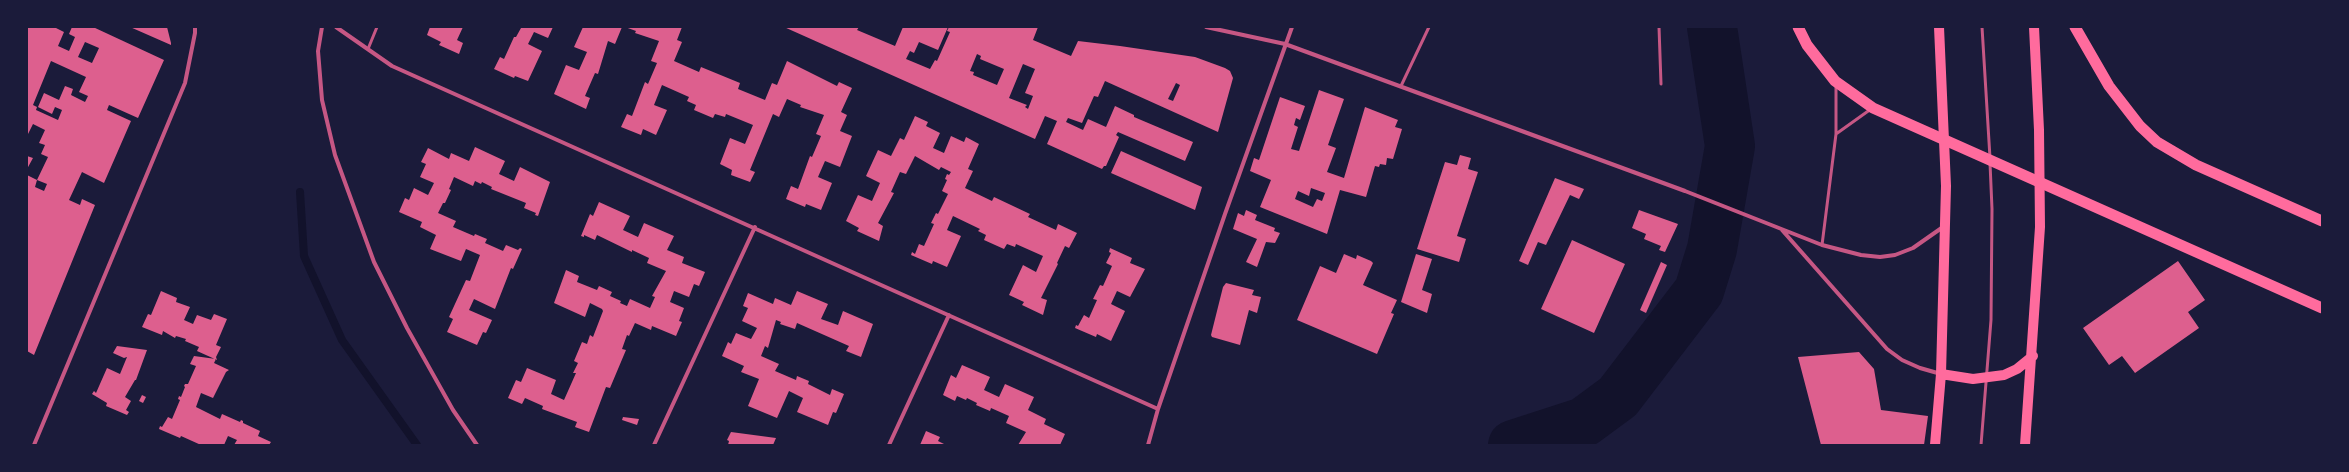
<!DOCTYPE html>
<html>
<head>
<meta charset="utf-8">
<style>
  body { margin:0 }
  #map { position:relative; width:2349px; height:472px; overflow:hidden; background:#1b1b3a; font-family:Inter,sans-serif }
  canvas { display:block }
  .frame { position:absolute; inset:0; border:28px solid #1b1b3a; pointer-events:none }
</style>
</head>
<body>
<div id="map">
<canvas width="2349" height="472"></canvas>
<div class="frame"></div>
</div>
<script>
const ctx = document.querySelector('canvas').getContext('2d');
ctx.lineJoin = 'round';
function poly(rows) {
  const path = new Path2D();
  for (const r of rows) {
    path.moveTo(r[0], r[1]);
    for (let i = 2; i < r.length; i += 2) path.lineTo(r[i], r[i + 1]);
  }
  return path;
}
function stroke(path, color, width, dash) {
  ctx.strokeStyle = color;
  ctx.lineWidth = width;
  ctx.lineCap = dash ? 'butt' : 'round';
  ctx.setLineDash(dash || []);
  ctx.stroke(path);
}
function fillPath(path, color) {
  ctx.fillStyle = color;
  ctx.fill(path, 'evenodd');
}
stroke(poly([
  [300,192,304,256,342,340,417,445]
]), '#12122b', 8);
stroke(poly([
  [1513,445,1584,422,1618,397,1699,291,1712,249,1730,146,1712,27]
]), '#12122b', 50);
fillPath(poly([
  [27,27,54,27,64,32,58,46,69,51,75,37,69,34,72,27,93,27,164,60,138,118,109,105,107,110,131,121,104,183,82,172,69,200,80,205,82,199,95,205,34,355,27,351,27,175,37,180,35,187,44,191,47,184,37,180,48,157,41,154,45,145,39,143,45,130,33,124,27,136],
  [85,42,99,48,92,63,78,57],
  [51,61,86,77,79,92,88,96,85,102,71,95,73,89,65,86,59,100,44,93,38,107,52,114,55,107,62,110,58,120,36,110,37,107,33,105],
  [130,27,167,27,171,43,171,45],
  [430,27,463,27,457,40,463,43,459,54,439,45,441,42,427,35],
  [518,27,553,27,548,38,534,32,528,44,542,51,528,81,515,76,514,78,494,69,500,57,504,59,514,37,516,37,521,28],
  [583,27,622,27,615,44,608,41,598,74,595,73,585,96,590,98,586,109,554,94,566,65,579,70,587,52,574,47],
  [625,27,682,27,677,40,682,42,674,61,699,72,701,67,740,83,738,89,765,100,772,83,777,85,787,61,837,86,839,82,852,88,841,112,847,115,840,131,852,136,840,167,825,161,818,177,832,183,821,210,806,204,805,207,786,199,791,186,798,189,810,156,812,157,821,136,816,134,824,115,800,107,801,105,787,99,779,117,773,114,750,170,755,172,750,182,731,175,732,170,720,164,730,138,745,144,753,125,726,114,725,117,715,114,713,118,694,110,696,105,687,101,689,97,662,85,654,105,667,110,656,135,643,129,641,135,621,127,627,114,632,116,645,82,648,84,657,63,651,61,659,41,635,33,636,31],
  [784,27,859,27,857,30,895,46,903,27,948,27,938,50,919,42,914,53,910,51,906,59,930,69,935,60,937,61,950,32,947,31,949,27,1038,27,1033,40,1071,56,1078,41,1120,46,1195,57,1225,68,1230,71,1233,78,1218,132,1105,81,1098,97,1094,96,1082,123,1068,118,1066,122,1083,130,1088,119,1106,127,1115,106,1134,115,1134,117,1193,142,1185,161,1118,132,1116,135,1119,137,1106,166,1104,166,1102,169,1047,144,1057,121,1045,116,1035,139],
  [977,54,981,56,980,59,1004,69,997,85,973,75,974,72,970,71],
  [1023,64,1035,69,1025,93,1033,96,1028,109,1025,107,1027,105,1009,98],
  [1176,83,1180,85,1173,101,1168,99],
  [1319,90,1344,99,1328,145,1336,148,1327,172,1344,178,1365,107,1398,120,1395,127,1402,129,1393,159,1387,158,1386,165,1380,164,1379,167,1375,166,1366,197,1340,190,1327,234,1260,207,1271,180,1250,171,1254,158,1259,160,1280,97,1305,106,1300,120,1296,118,1294,125,1298,127,1291,149,1299,151],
  [1311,188,1325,193,1322,201,1317,199,1313,207,1295,199,1298,191,1309,196],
  [915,116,928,122,926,126,940,133,933,148,944,153,951,136,964,142,966,137,979,144,968,169,973,171,965,188,992,201,994,197,1030,214,1028,217,1056,230,1058,224,1077,233,1069,248,1065,246,1057,263,1058,264,1041,298,1047,300,1043,315,1022,305,1024,302,1009,295,1023,265,1036,272,1043,256,1016,244,1015,247,1007,244,1004,249,984,240,986,235,978,231,980,229,953,216,947,230,961,236,947,267,933,261,932,264,911,255,912,252,915,254,919,244,924,246,934,224,931,223,936,213,938,214,948,194,942,191,947,180,945,179,947,174,949,175,951,172,941,167,939,170,915,156,906,174,900,172,891,192,894,193,878,223,883,226,879,241,857,231,859,228,846,221,858,195,872,201,880,183,866,176,878,150,891,156,900,138,904,140],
  [475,147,505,161,499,174,514,181,520,167,550,182,538,216,535,215,536,213,524,208,526,203,491,189,492,187,482,182,481,184,475,181,473,186,454,177,449,189,451,190,445,203,443,203,438,213,456,221,453,227,474,236,475,234,487,239,485,243,503,251,506,245,518,250,520,248,522,249,513,269,511,268,495,309,474,299,469,310,492,320,486,333,483,332,477,345,447,332,453,319,449,317,466,280,470,281,480,255,466,249,461,261,430,249,436,235,420,227,422,222,399,212,405,198,409,200,414,188,428,195,434,183,420,177,426,164,421,162,428,148,449,159,451,153,469,161],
  [1121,151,1202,187,1195,210,1111,173],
  [1460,155,1471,158,1468,169,1478,172,1457,236,1466,239,1459,262,1417,249,1445,162,1457,165],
  [27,156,33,158,27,169],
  [1555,178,1584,189,1579,199,1570,195,1546,245,1538,242,1528,265,1519,261],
  [599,202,630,216,623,230,638,237,644,223,674,236,667,250,684,257,682,263,705,272,699,286,694,284,689,297,674,291,670,302,684,308,679,321,682,322,676,336,652,326,651,330,635,323,629,336,627,335,622,349,626,350,610,388,606,387,589,432,575,427,577,422,542,409,543,406,525,398,522,404,508,398,516,380,521,382,527,368,556,380,551,394,564,400,576,373,573,373,578,363,574,361,582,342,587,344,590,335,593,337,603,311,602,309,590,303,585,317,554,303,566,270,579,276,577,282,597,290,599,286,612,292,610,296,621,301,620,303,627,306,630,299,650,308,655,297,652,296,666,271,647,263,649,258,632,250,632,252,597,235,595,240,584,235,584,237,581,236,590,214,593,216],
  [1246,210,1257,215,1255,220,1275,228,1274,231,1280,233,1275,243,1266,242,1257,267,1246,262,1257,239,1233,229,1238,213,1244,216],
  [1639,210,1678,224,1665,252,1659,250,1661,246,1644,239,1646,234,1632,228],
  [1572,240,1625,264,1594,333,1541,309],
  [1110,248,1132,258,1130,263,1145,269,1130,297,1117,291,1111,304,1125,311,1111,341,1097,334,1096,337,1075,328,1076,325,1078,326,1084,315,1089,318,1097,300,1093,299,1100,285,1103,286,1112,266,1106,263,1111,253,1109,252],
  [1344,254,1356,259,1357,255,1371,261,1373,263,1363,285,1397,300,1391,313,1394,314,1377,354,1297,320,1320,266,1336,273],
  [1416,254,1432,259,1422,290,1432,294,1427,313,1401,302],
  [2178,261,2205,300,2188,312,2199,328,2135,373,2122,356,2109,365,2083,328],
  [1661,262,1667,265,1646,313,1640,310],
  [1226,283,1254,290,1252,295,1261,297,1257,313,1249,310,1240,345,1212,337,1211,335,1223,287],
  [161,291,177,298,176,302,190,307,184,320,193,324,197,315,211,320,214,314,227,319,216,345,221,347,216,357,217,360,197,351,199,347,185,341,186,339,176,336,175,338,163,331,162,335,142,327,148,314,151,315],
  [797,291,828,304,821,319,838,325,843,311,873,324,861,357,846,351,849,346,797,323,795,329,780,324,781,322,776,320,768,348,765,346,761,356,779,364,775,371,796,380,797,376,809,381,808,384,830,395,832,389,844,394,836,413,833,412,828,425,797,412,803,398,789,391,777,418,748,406,759,379,741,372,744,366,722,356,728,342,731,344,736,333,751,339,757,328,742,321,748,308,743,306,748,293,773,304,775,298,791,305],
  [117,346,147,350,136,380,135,380,125,397,131,401,126,410,129,412,127,415,106,406,107,403,92,394,94,391,96,393,107,368,120,374,127,357,124,358,113,353],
  [1859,352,1874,369,1881,410,1928,416,1924,445,1821,445,1798,357],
  [194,356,216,359,214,363,229,370,226,372,213,398,201,393,196,407,220,419,222,414,240,422,241,420,243,421,243,423,260,431,258,436,271,442,269,445,234,445,237,440,228,436,224,445,201,445,181,436,180,438,159,429,160,426,162,427,168,417,172,419,180,400,178,399,179,396,181,397,185,387,184,386,185,384,188,384,196,366,190,364],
  [962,365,990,377,984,390,999,397,1005,384,1034,397,1028,410,1046,419,1044,424,1065,434,1060,445,1018,445,1026,432,1006,423,1009,416,991,408,990,411,976,405,977,403,967,398,966,400,957,396,955,401,943,395,951,375,956,378],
  [142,395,146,397,143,403,139,401],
  [623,417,639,419,637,425,622,420],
  [926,431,940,437,938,441,946,445,920,445],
  [731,432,776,438,773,445,728,445,729,441,727,440]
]), '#dd5f8e');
stroke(poly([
  [1659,27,1661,84],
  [1982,27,1990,158],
  [368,49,377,27],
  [1401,86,1429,27],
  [1836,134,1871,109],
  [1822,245,1836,134,1836,85],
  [1981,445,1991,320,1992,209,1990,163]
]), '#c65784', 3);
stroke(poly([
  [322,27,318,51,322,100,335,155,374,262,407,328,453,410,477,445],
  [336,27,392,66,1158,409],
  [1206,27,1285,44,1685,191,1822,245,1861,255,1880,257,1895,255,1913,248,1943,227],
  [1782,230,1887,349,1902,360,1920,368,1941,374],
  [34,445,185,83,195,33,195,27],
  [654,445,755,227],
  [889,445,949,315],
  [1148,445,1158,409,1225,214,1292,27]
]), '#c65784', 4);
stroke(poly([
  [1941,374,1973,379,2004,375,2017,369,2033,356],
  [1935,445,1941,374,1946,186,1939,27],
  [2025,445,2040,227,2039,130,2034,27]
]), '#ff6b9d', 10);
stroke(poly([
  [1798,27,1807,45,1835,81,1873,108,2322,308],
  [2075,27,2109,86,2140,126,2157,142,2196,165,2322,221]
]), '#ff6b9d', 11);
</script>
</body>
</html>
